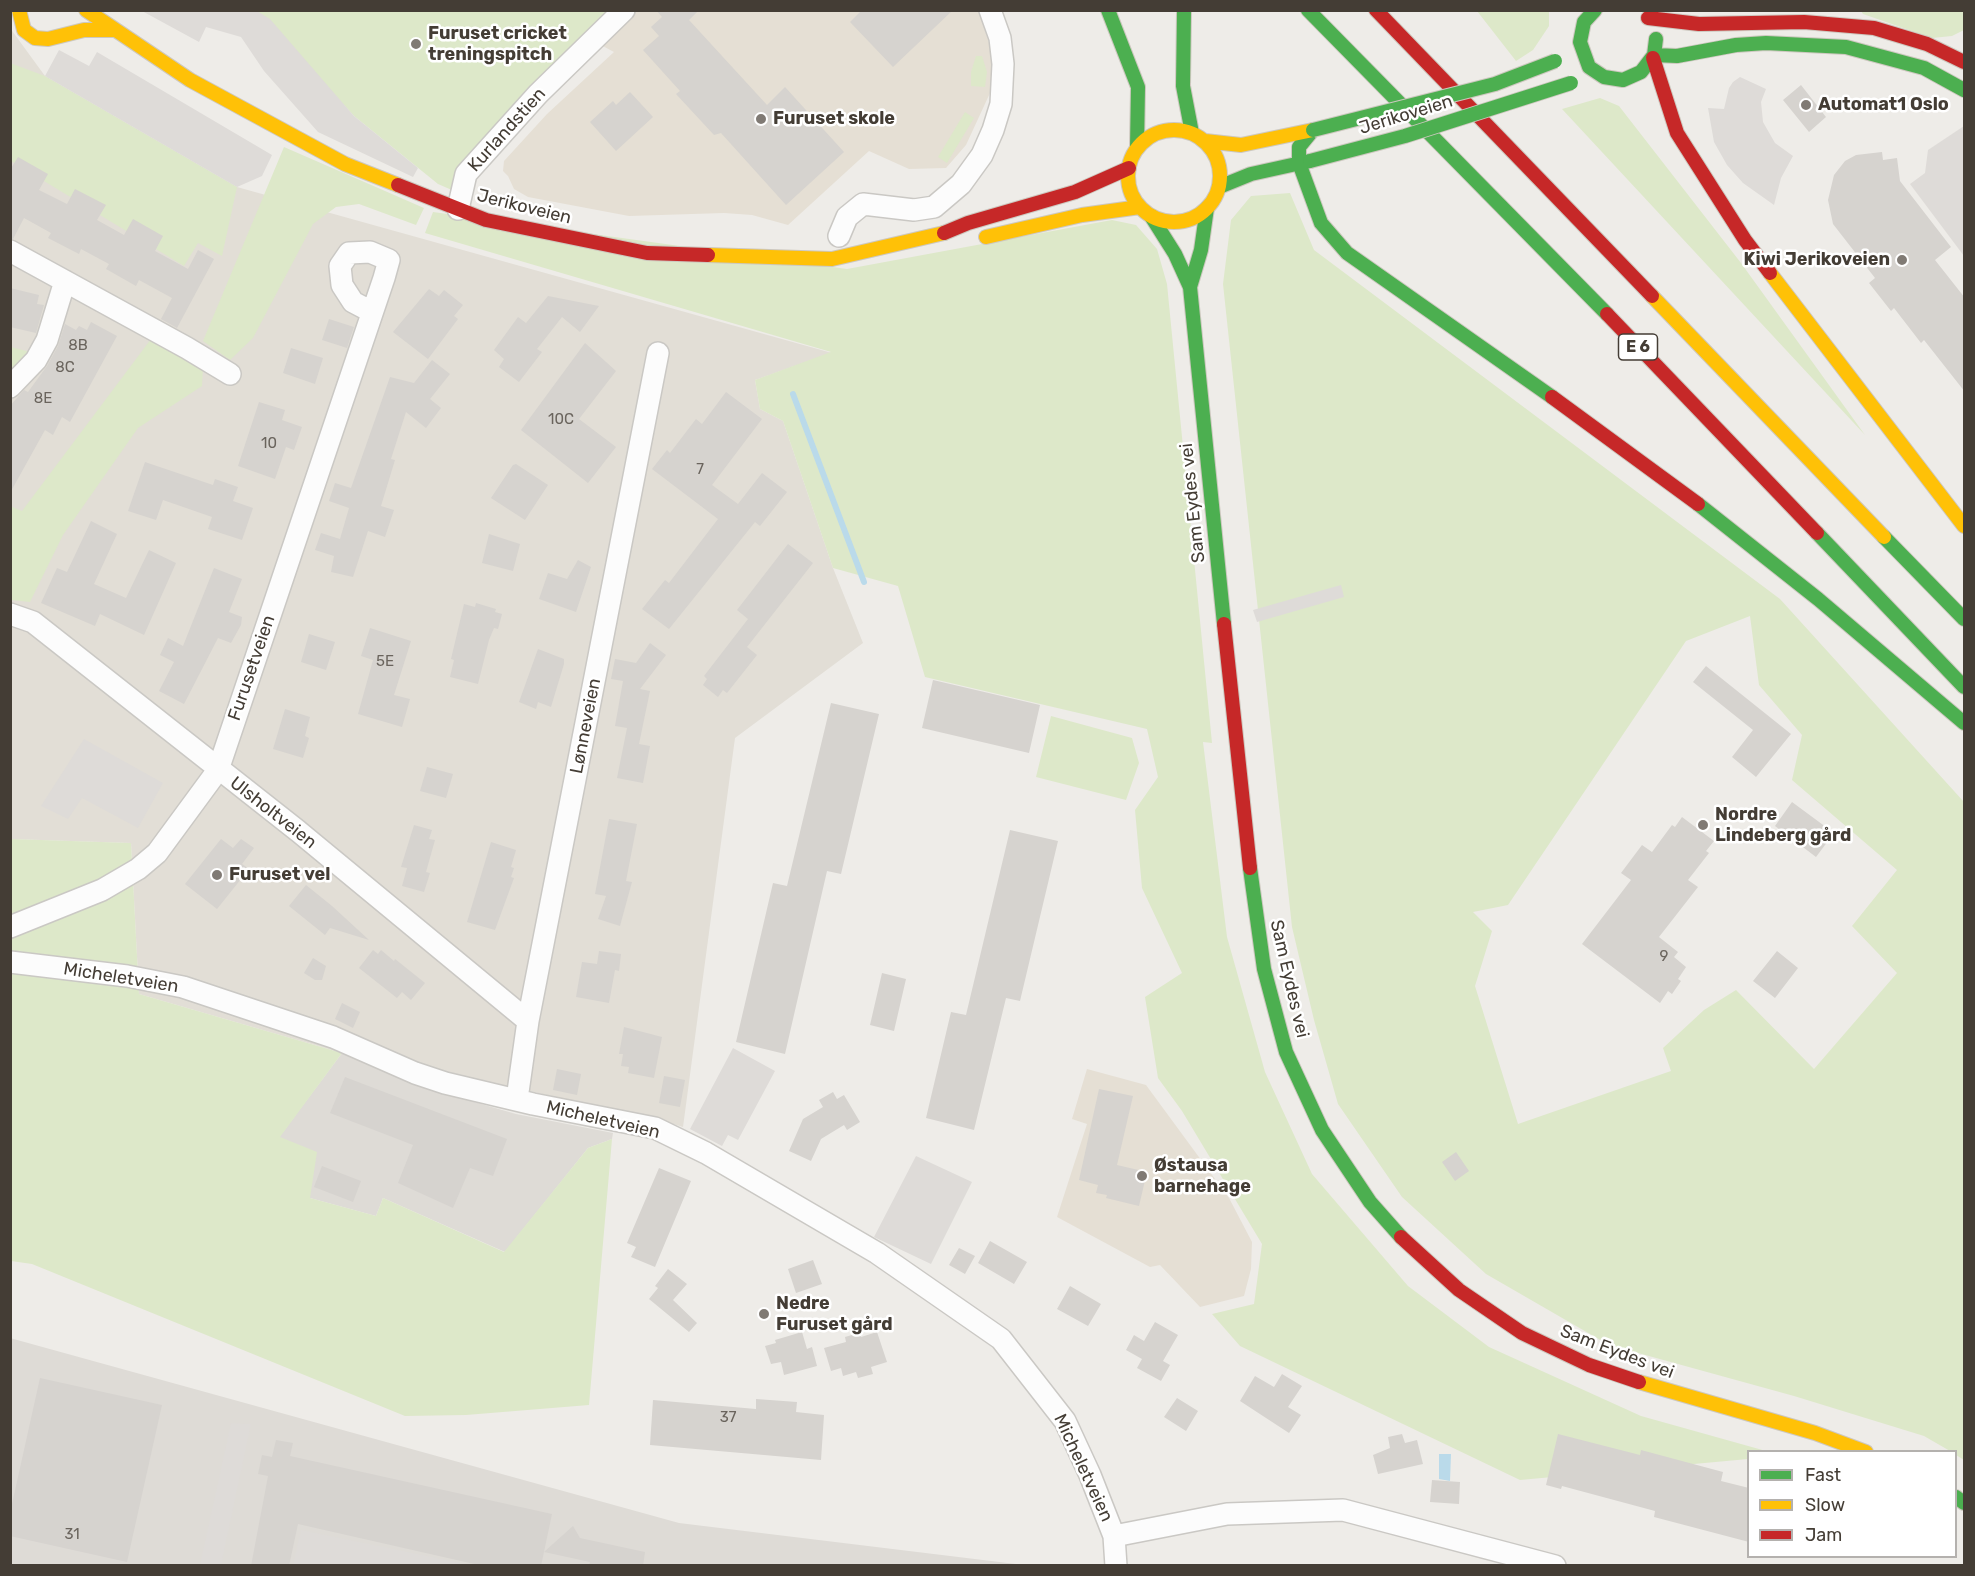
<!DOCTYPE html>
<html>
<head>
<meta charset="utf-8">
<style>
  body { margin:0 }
  #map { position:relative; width:1975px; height:1576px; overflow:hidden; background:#eeece8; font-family:Rubik,sans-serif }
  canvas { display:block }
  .frame { position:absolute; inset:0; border:12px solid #443d35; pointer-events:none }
  .legend { position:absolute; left:1747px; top:1450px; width:210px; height:108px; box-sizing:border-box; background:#fff; border:2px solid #b4b1ae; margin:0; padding:8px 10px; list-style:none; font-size:18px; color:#443d35 }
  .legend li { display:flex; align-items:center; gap:12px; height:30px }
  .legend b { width:30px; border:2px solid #b4b1ae }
</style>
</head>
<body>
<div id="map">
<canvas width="1975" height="1576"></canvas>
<div class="frame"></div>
<ul class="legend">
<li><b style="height:8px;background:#4caf50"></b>Fast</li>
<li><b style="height:8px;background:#ffc107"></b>Slow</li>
<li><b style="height:8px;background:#c62828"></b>Jam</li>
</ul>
</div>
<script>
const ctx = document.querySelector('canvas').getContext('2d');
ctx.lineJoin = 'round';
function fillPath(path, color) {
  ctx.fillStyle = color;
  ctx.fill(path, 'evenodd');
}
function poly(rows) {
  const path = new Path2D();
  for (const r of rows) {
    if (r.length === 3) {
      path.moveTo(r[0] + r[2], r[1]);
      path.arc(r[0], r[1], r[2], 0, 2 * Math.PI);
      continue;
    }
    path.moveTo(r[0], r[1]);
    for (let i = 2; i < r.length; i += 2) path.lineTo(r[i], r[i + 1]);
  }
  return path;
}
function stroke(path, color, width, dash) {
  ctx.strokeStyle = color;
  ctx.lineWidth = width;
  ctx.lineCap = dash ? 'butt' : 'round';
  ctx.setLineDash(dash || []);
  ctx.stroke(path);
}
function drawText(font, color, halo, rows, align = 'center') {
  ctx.font = font + ' Rubik,sans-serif';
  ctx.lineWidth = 5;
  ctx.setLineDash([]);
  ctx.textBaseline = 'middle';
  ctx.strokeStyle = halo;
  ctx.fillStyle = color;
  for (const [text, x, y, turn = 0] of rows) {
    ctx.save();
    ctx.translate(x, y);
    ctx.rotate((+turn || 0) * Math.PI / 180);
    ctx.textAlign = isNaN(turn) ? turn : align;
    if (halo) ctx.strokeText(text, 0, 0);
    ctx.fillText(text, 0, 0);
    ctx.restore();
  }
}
fillPath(poly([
  [10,28,45,76,237,187,832,353,755,380,760,409,783,421,833,568,863,643,735,738,683,1127,641,1114,634,1116,518,1088,342,1053,139,994,131,843,11,839]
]), '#e2ded6');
fillPath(poly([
  [342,1053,464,1099,516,1114,613,1133,612,1139,588,1148,505,1252,383,1198,376,1216,310,1198,279,1137],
  [10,1338,679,1523,1024,1565,11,1565]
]), '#dedbd6');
fillPath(poly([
  [635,11,979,11,990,46,992,78,990,93,966,145,946,168,909,169,869,151,788,225,752,215,724,213,629,216,528,197,514,189,508,176,503,171,504,161,547,114,614,52,599,44],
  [1087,1069,1146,1085,1229,1198,1252,1242,1251,1269,1244,1296,1200,1307,1160,1265,1150,1267,1057,1217,1087,1124,1072,1119]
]), '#e5dfd4');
fillPath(poly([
  [257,11,624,11,461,194,438,184,354,116],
  [1477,11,1549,11,1549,26,1533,50,1516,61],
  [1861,11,1964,11,1964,30,1952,36,1932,38,1863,14],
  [976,56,982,56,987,72,985,87,971,86,971,72],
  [10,63,45,76,237,187,222,256,198,243,184,266,11,161],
  [1600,98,1619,106,1741,263,1865,435,1562,109],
  [965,112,974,118,947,163,938,157],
  [284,147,424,208,416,225,359,204,336,207,313,224,253,338,230,360,203,341],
  [1290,193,1314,250,1780,599,1964,802,1964,1460,1956,1455,1956,1452,1950,1451,1924,1436,1794,1396,1609,1345,1486,1274,1402,1197,1338,1104,1314,1020,1292,927,1223,284,1231,220,1251,196],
  [1750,616,1759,685,1802,735,1792,780,1897,870,1852,926,1897,973,1814,1069,1736,990,1704,1010,1663,1048,1671,1071,1518,1124,1475,986,1492,931,1473,912,1508,905,1686,641],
  [433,212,847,269,1112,220,1136,225,1157,249,1167,284,1212,743,1203,742,1227,937,1265,1072,1312,1174,1408,1286,1489,1347,1641,1416,1766,1451,1748,1452,1748,1459,1520,1480,1240,1346,1212,1314,1254,1304,1262,1244,1182,1111,1158,1078,1145,997,1182,973,1142,888,1135,810,1158,777,1147,729,925,677,898,586,833,568,783,421,760,409,755,380,831,352,425,233],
  [154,335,203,367,202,386,138,428,63,535,30,602,11,600,10,506,22,511],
  [11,347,30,352,11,374],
  [1051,716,1132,738,1139,763,1126,800,1036,777],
  [11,839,131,843,139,994,342,1053,280,1137,317,1152,310,1198,376,1216,383,1198,504,1252,588,1148,612,1139,589,1405,466,1415,405,1416,32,1264,11,1261]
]), '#dde8c9');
fillPath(poly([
  [142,11,257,11,270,19,354,116,418,168,413,177,318,132,264,71,241,37,206,27,199,42],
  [59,50,89,66,97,52,272,155,262,176,237,187,45,76],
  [1740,77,1766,89,1761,102,1763,122,1775,143,1793,156,1781,178,1774,205,1743,183,1727,165,1714,142,1708,108,1724,109,1729,88,1733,82],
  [1964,126,1964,256,1910,184,1925,173,1928,150],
  [1341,585,1344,597,1257,622,1253,610],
  [84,739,163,783,138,828,82,798,68,819,41,806],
  [733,1048,775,1071,738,1140,728,1135,722,1146,690,1129],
  [916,1156,972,1182,931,1264,874,1237],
  [231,1423,251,1424,221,1565,200,1565],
  [301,1530,470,1565,293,1565]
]), '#dedbd8');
fillPath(poly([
  [1439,1454,1451,1454,1450,1481,1439,1479]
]), '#badaea');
stroke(poly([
  [793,394,864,582]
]), '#badaea', 6);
fillPath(poly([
  [656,10,699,10,689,20,767,105,785,87,844,152,786,205,721,133,714,135,676,94,680,91,643,50,659,36,651,27,662,17],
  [862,10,953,10,893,67,850,22],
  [1801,85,1826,117,1809,132,1783,100],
  [630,92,653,117,616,151,590,122,613,101,616,105],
  [1882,152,1883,160,1897,158,1900,181,1951,247,1935,260,1965,298,1965,392,1924,340,1921,343,1894,308,1891,311,1869,283,1875,278,1833,224,1828,200,1834,175,1845,161,1856,155],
  [18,157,48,174,39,190,67,204,75,189,106,205,97,220,124,235,133,219,163,236,155,251,188,269,198,250,214,259,177,328,161,319,172,298,139,280,136,286,106,269,109,264,81,249,79,254,48,238,51,233,24,218,13,239,10,238,10,170],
  [10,288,39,295,37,304,44,305,36,333,10,327],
  [429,289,439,296,444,290,463,305,454,316,458,319,428,359,393,332],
  [548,296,599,306,580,332,562,317,537,349,542,352,519,382,499,367,504,359,494,350,518,317,526,323],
  [329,319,354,327,347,348,322,340],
  [91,322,117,336,70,422,62,417,53,435,45,430,10,493,10,406,24,390,28,392,47,366,58,346,65,324,76,330,79,326,87,330],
  [585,343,616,371,579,419,616,447,588,483,521,430],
  [291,348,323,358,315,384,283,373],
  [432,360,450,374,430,399,441,408,426,428,406,412,391,459,395,460,381,506,394,510,385,537,368,531,353,577,331,572,334,556,315,550,321,533,340,539,349,508,329,501,335,483,351,488,390,377,414,383],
  [726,392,762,419,712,485,738,504,762,473,787,492,760,526,755,522,669,629,642,609,665,580,669,583,718,519,652,469,667,450,670,453,696,419,702,424],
  [259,402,285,410,282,420,302,427,294,450,286,447,275,479,238,466],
  [145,462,213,485,215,479,238,487,233,501,253,508,242,540,208,529,212,517,163,500,156,520,128,511],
  [516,464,548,485,525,520,491,498,513,465],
  [91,521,117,534,94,584,126,598,149,550,176,563,144,635,100,614,95,626,41,603,57,568,67,572],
  [489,534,520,544,513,571,482,563],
  [788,544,813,563,747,647,757,655,727,693,723,690,718,697,703,685,707,679,704,676,748,619,737,610],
  [578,560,591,567,576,612,539,599,548,573,567,579],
  [214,568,242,579,229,612,242,617,241,625,231,643,218,638,184,704,159,691,174,662,160,655,168,638,183,646],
  [476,603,496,609,495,612,502,614,498,629,494,628,489,640,478,684,450,677,454,660,451,659,464,604,475,607],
  [370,628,411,641,394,695,410,699,402,727,358,714,373,660,361,656],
  [309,634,335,642,326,670,301,662],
  [650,643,666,655,640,689,650,691,639,744,650,746,643,783,617,778,627,728,615,726,623,681,611,679,615,659,636,663],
  [538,649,564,659,564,664,551,707,538,702,536,709,519,702],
  [1706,666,1791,734,1756,777,1732,757,1753,730,1693,682],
  [933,680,1040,705,1029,753,922,728],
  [831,703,879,714,841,874,827,871,785,1054,736,1042,773,883,787,886],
  [285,709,310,717,305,736,309,738,303,758,273,749],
  [427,767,453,774,446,798,420,791],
  [1792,802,1834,833,1816,857,1775,826],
  [1682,817,1714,841,1706,851,1709,853,1688,880,1698,887,1659,937,1678,952,1674,957,1686,967,1678,979,1681,981,1672,994,1668,991,1660,1003,1582,944,1631,880,1621,873,1642,845,1652,852,1672,825,1675,827],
  [609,819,637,824,626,881,632,882,620,926,598,919,606,896,595,894],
  [414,825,432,830,429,839,435,840,426,872,430,873,424,892,402,886,407,868,401,867],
  [1010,830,1058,841,1020,1001,1006,998,974,1130,926,1118,951,1012,966,1015],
  [221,839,233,848,241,839,254,848,242,864,249,869,217,909,185,884],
  [491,842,516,850,511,867,514,868,511,877,514,878,495,930,467,922],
  [306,885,332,906,369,940,330,928,325,935,289,906],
  [373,950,378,954,381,950,394,961,395,959,425,983,411,1000,402,992,397,998,359,968],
  [599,951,621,954,619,971,615,970,609,1003,576,997,582,962,597,964],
  [1777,951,1798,968,1775,998,1753,981],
  [313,958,326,966,322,980,315,980,304,973],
  [882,973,906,979,894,1031,870,1025],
  [342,1003,360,1012,353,1028,335,1019],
  [624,1027,662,1037,654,1078,628,1073,629,1067,621,1066,623,1054,619,1054],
  [557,1069,581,1074,577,1095,553,1090],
  [664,1076,685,1080,680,1107,659,1103],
  [345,1077,507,1139,493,1176,470,1168,453,1208,398,1183,413,1145,330,1113],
  [1099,1089,1133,1096,1117,1165,1147,1172,1139,1206,1106,1198,1107,1195,1096,1193,1098,1185,1079,1180],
  [833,1092,837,1099,844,1095,860,1122,847,1130,844,1125,821,1139,811,1161,789,1151,803,1119,823,1107,819,1100],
  [1456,1152,1469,1171,1455,1181,1442,1162],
  [322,1166,361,1181,353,1202,314,1187],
  [659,1168,691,1181,655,1267,631,1257,636,1247,627,1243],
  [990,1241,1027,1262,1014,1284,978,1263],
  [959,1248,975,1256,965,1274,949,1265],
  [813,1260,822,1284,796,1293,788,1269],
  [668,1269,687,1284,673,1300,697,1323,689,1332,649,1299,658,1288,655,1286],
  [1070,1286,1101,1304,1088,1326,1057,1309],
  [1155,1322,1178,1335,1163,1361,1170,1365,1161,1381,1137,1368,1142,1359,1126,1350,1134,1335,1144,1341],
  [802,1332,807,1349,812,1347,817,1366,784,1375,781,1362,771,1364,765,1346,776,1343,775,1340],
  [877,1332,887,1362,871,1367,873,1374,858,1378,856,1372,843,1376,841,1368,831,1371,824,1348,846,1342,845,1337,859,1333,861,1337],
  [1282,1374,1302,1386,1288,1407,1301,1415,1289,1433,1240,1401,1255,1376,1274,1387],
  [40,1378,162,1405,127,1562,10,1536,10,1513],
  [1177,1398,1198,1411,1186,1431,1164,1417],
  [756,1399,797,1402,796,1412,824,1415,821,1460,650,1445,653,1400,756,1409],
  [1402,1434,1405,1443,1417,1440,1423,1464,1378,1474,1373,1455,1390,1448,1388,1437],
  [1558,1434,1640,1455,1641,1450,1723,1472,1721,1481,1749,1488,1749,1542,1654,1517,1655,1511,1562,1486,1561,1489,1546,1485],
  [276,1440,293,1443,290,1456,552,1514,541,1566,483,1566,298,1524,289,1566,251,1566,268,1476,258,1474,262,1455,272,1457],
  [1432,1480,1460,1482,1459,1504,1430,1502],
  [573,1526,580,1538,645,1552,643,1566,589,1566,590,1562,544,1552]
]), '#d6d3cf');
const street = poly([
  [458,209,466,174,538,94,624,10],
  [839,236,847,217,863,204,914,210,934,207,961,184,982,155,993,130,1001,104,1003,64,1000,38,990,10],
  [10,251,187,348,230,374],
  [10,387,36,360,47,340,65,281],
  [10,614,33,622,298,831,528,1021],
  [10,927,102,890,138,869,157,853,218,770,384,278,389,260,370,252,349,253,340,266,342,285,353,302,372,312],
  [10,962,127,976,183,987,333,1037,415,1073,445,1083,533,1104,655,1128,706,1153,877,1253,1001,1339,1065,1421,1090,1475,1114,1536,1116,1566],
  [517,1099,528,1021,658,353],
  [1114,1536,1227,1514,1343,1510,1555,1566]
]);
const fast = poly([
  [1108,10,1138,87,1137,148],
  [1184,10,1183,86,1192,133],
  [1308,10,1607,314],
  [1595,10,1584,22,1580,42,1589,67,1604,77,1623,80,1641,72,1654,55,1656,39],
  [1654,55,1677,56,1736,45,1766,43,1846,47,1924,68,1964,90],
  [1313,130,1299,147,1299,163,1321,223,1347,253,1552,397],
  [1219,187,1251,174,1310,161],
  [1151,216,1175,254,1190,287,1224,624],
  [1190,287,1201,250,1207,208],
  [1698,504,1818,599,1964,723],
  [1817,533,1964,687],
  [1884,537,1964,619],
  [1250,868,1264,969,1286,1052,1322,1130,1370,1202,1401,1237],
  [1956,1497,1964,1503]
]);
const slow = poly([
  [19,10,24,30,35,38,48,39,84,30,112,30],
  [86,10,190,80,345,164,398,185],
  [1174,176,46],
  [1205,141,1241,145,1313,130],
  [986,237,1082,215,1140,207],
  [708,255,832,259,944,233],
  [1770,273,1964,526],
  [1652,296,1884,537],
  [1639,1382,1815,1433,1866,1452]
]);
const jam = poly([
  [1376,10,1652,296],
  [1648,18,1699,24,1804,22,1874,28,1927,44,1964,62],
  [1653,58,1677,133,1745,240,1770,273],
  [398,185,486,220,647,253,708,255],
  [944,233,968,223,1075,192,1129,168],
  [1607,314,1817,533],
  [1552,397,1698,504],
  [1224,624,1250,868],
  [1401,1237,1459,1290,1522,1333,1589,1365,1639,1382]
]);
stroke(street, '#cac8c4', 24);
stroke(fast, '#cdc8bf', 16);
stroke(slow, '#cdc8bf', 16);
stroke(jam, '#cdc8bf', 16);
stroke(street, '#fcfcfc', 21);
stroke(fast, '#4caf50', 14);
stroke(slow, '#ffc107', 14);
stroke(jam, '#c62828', 14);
const fastBridge = poly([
  [1313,130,1495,84,1555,61],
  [1310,161,1405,136,1571,83]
]);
stroke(fastBridge, '#cdc8bf', 16, []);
stroke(fastBridge, '#4caf50', 14);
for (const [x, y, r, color] of [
  [416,44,6,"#807a74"],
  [1806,105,6,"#807a74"],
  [761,119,6,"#807a74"],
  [1902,260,6,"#807a74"],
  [1703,825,6,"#807a74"],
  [217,875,6,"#807a74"],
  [1142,1176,6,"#807a74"],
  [764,1314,6,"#807a74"]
]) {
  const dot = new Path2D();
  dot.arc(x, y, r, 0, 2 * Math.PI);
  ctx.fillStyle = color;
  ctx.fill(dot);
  stroke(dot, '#fff', 2);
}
drawText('15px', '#6a645d', null, [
  ["8B",78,346],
  ["8C",65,368],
  ["8E",43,399],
  ["10C",561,420],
  ["10",269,444],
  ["7",700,470],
  ["5E",385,662],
  ["9",1664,957],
  ["37",728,1418],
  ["31",72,1535]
]);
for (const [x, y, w] of [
  [1638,347,39]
]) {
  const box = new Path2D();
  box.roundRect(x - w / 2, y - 13, w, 26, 4.5);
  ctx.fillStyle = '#fff';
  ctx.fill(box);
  stroke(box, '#443d35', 1.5);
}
drawText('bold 16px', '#443d35', null, [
  ["E 6",1638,347]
]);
drawText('bold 18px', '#443d35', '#fff', [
  ["Furuset cricket",428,34],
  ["treningspitch",428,55],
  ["Automat1 Oslo",1818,105],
  ["Furuset skole",773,119],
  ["Kiwi Jerikoveien",1890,260,"right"],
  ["Nordre",1715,815],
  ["Lindeberg gård",1715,836],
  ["Furuset vel",229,875],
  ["Østausa",1154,1166],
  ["barnehage",1154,1187],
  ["Nedre",776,1304],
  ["Furuset gård",776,1325]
], 'left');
drawText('18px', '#443d35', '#fff', [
  ["Jerikoveien",1406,115,-17],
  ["Kurlandstien",507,130,-48],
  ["Jerikoveien",524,207,14],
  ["Sam Eydes vei",1193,503,-96],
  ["Furusetveien",252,668,-71],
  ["Lønneveien",586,726,-79],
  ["Ulsholtveien",273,813,38],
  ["Micheletveien",121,978,9],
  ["Sam Eydes vei",1289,979,77],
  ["Micheletveien",603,1120,13],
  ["Sam Eydes vei",1617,1352,21],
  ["Micheletveien",1083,1468,65]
]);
</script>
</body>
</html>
